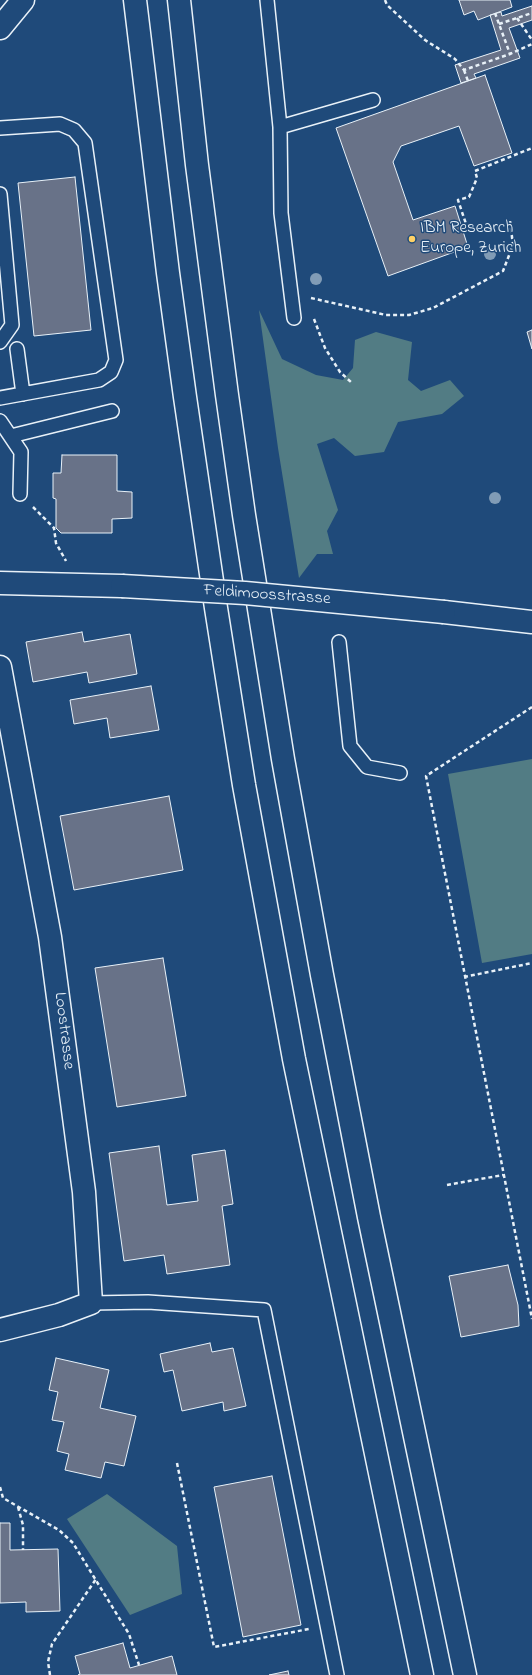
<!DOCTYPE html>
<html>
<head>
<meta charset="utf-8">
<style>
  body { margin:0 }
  canvas { display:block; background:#1f4a7a }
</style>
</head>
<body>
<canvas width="532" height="1675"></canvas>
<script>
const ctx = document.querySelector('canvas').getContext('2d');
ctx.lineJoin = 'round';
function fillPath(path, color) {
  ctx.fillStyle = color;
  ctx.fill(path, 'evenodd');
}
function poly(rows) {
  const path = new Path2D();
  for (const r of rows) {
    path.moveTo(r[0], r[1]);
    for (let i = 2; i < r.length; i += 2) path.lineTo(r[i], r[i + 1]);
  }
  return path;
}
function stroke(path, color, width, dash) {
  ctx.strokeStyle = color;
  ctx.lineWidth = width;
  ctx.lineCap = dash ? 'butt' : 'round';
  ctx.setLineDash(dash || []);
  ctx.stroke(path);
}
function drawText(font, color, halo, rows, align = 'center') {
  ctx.font = font + ' "Indie Flower",sans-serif';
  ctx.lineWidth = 3;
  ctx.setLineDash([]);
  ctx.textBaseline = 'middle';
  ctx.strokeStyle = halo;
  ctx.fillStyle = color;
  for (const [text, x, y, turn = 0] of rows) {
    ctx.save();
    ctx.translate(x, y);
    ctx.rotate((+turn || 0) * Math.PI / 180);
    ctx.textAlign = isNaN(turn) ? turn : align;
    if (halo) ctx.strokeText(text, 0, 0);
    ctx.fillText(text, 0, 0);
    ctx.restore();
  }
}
fillPath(poly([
  [259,310,282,359,316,375,343,380,353,368,355,340,376,332,412,342,408,380,421,391,450,380,464,396,442,414,398,422,384,452,355,456,334,438,317,444,338,510,327,531,333,554,317,554,299,578,278,448],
  [532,759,532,954,482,963,448,774],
  [107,1494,177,1546,182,1594,130,1615,67,1519]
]), '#527c84');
const building = poly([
  [459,0,510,0,512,7,478,20,474,11,464,15,459,0],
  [532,6,532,20,509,28,520,58,474,74,476,78,461,83,455,65,501,50,490,15,501,12,502,16,532,6],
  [485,75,512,153,474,166,459,126,401,146,393,162,413,220,455,206,468,247,388,276,336,128,485,75],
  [75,177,91,330,34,336,18,183,75,177],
  [532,330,532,349,527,332,532,330],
  [62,455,117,455,117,491,132,492,132,518,112,519,112,533,61,533,56,528,56,499,53,498,53,473,61,473,62,455],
  [82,632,84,642,130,634,137,674,89,683,87,672,33,682,26,642,82,632],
  [151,686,159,730,110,738,107,718,74,724,70,700,151,686],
  [169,796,183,870,74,890,60,816,169,796],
  [163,958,186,1096,117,1107,95,968,163,958],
  [159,1146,167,1205,198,1201,192,1155,225,1150,233,1204,222,1206,230,1265,167,1274,164,1255,124,1261,109,1153,159,1146],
  [508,1265,518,1305,519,1326,461,1337,449,1276,508,1265],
  [210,1343,212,1352,233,1348,246,1406,224,1411,223,1402,182,1411,173,1370,164,1372,160,1354,210,1343],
  [56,1358,109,1370,100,1408,136,1416,124,1466,105,1462,101,1478,65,1470,69,1454,57,1451,64,1422,52,1420,58,1392,49,1390,56,1358],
  [272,1476,301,1625,243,1637,214,1487,272,1476],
  [0,1523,10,1523,10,1550,58,1549,60,1611,26,1612,26,1602,0,1603,0,1523],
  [123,1643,130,1668,172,1656,177,1675,78,1675,80,1674,75,1656,123,1643],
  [288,1671,289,1675,269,1675,288,1671]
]);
fillPath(building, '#687288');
stroke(building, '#e8f1f8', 1);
const lane = poly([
  [267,0,280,127,281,213,294,318],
  [280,127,373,100],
  [0,128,60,124,74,130,85,143,116,360,111,372,99,380,0,398],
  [0,194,12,325,0,342],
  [17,349,23,394],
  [0,421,21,452,20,494],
  [11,436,112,411],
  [339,642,350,746,367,767,400,773],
  [91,1303,148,1302,264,1310,337,1675]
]);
const street = poly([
  [0,28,23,0],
  [0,667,50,937,84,1192,91,1303,59,1315,0,1330]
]);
const secondary = poly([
  [0,583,122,586],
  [444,612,532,622]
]);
const highway = poly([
  [135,0,168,273,185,397,216,608,244,785,294,1059,422,1675],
  [179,0,197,165,227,395,244,515,283,759,322,975,369,1217,465,1675]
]);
stroke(lane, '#e8f1f8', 16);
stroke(street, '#e8f1f8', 25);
stroke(secondary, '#e8f1f8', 25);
stroke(highway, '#e8f1f8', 25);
stroke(poly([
  [385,0,387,5,425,40,455,59,464,70,510,54,532,44],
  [495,13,510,54],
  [517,18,532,40],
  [499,24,532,13],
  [464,70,468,81],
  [461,226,466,224,458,200,469,197,477,178,475,171,532,148],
  [311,298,386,315,409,315,433,308,503,271,513,245,510,221],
  [314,319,325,348,340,372,352,383],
  [33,507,54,528,56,543,66,561],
  [532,707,426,776,532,1319],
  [464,977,532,963],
  [447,1185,503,1175],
  [177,1463,214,1647,309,1629],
  [0,1487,3,1498,59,1530,73,1543,129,1634,139,1665],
  [18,1507,23,1525,23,1550],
  [50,1675,48,1662,52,1644,96,1579]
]), '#e8f1f8', 2.5, [4, 3]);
stroke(lane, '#1f4a7a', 13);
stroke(street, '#1f4a7a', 22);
stroke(secondary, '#1f4a7a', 22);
stroke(highway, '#1f4a7a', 22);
const secondaryBridge = poly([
  [122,586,245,593,444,612]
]);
stroke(secondaryBridge, '#e8f1f8', 25, []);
stroke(secondaryBridge, '#1f4a7a', 22);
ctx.fillStyle = '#819cb6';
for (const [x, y] of [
  [490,254],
  [316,279],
  [495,498]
]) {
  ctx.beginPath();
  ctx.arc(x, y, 6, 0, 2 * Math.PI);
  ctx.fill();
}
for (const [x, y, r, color] of [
  [412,239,4,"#ffd166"]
]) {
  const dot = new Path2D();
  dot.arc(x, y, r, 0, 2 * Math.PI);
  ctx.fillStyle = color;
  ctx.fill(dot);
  stroke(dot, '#1f4a7a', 1.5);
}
drawText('17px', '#e8f1f8', '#1f4a7a', [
  ["IBM Research",420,229],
  ["Europe, Zurich",420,249]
], 'left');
drawText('17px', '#e8f1f8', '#1f4a7a', [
  ["Feldimoosstrasse",267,596,4],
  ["Loostrasse",63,1031,83]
]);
</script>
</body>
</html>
